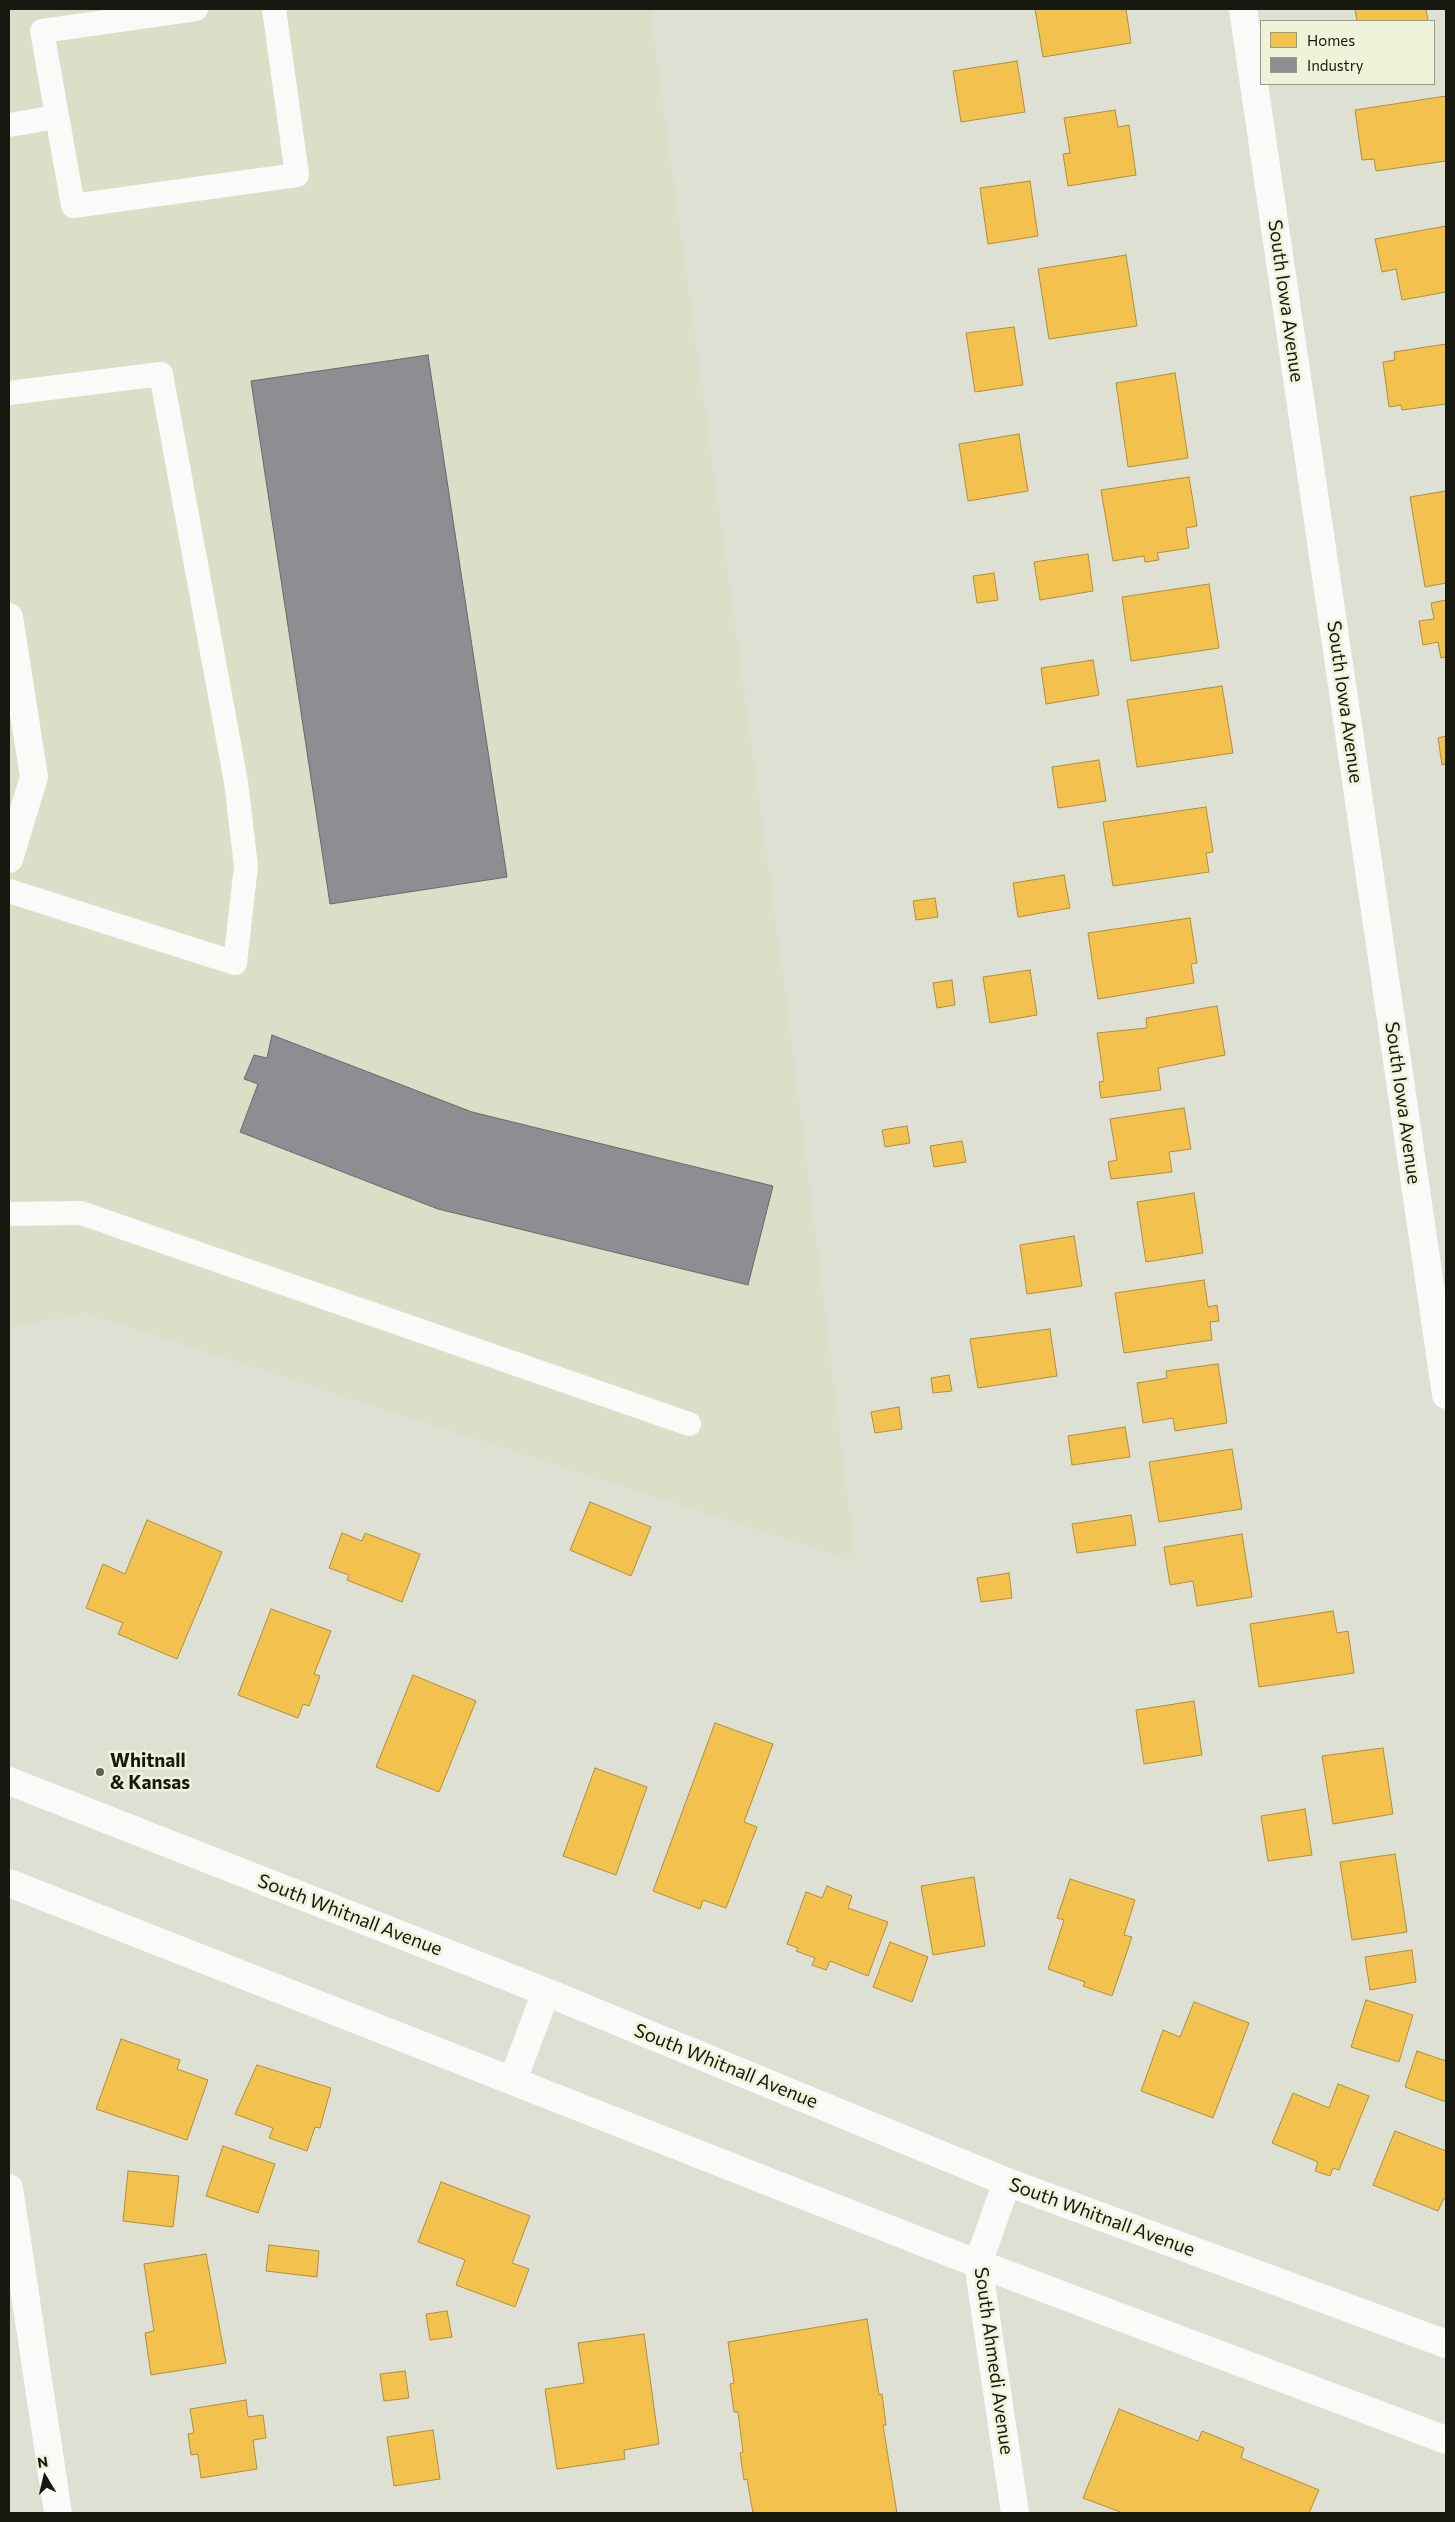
<!DOCTYPE html>
<html>
<head>
<meta charset="utf-8">
<style>
  body { margin:0 }
  #map { position:relative; width:1455px; height:2522px; overflow:hidden; background:#dde0d3; font-family:Commissioner,sans-serif }
  canvas { display:block }
  .frame { position:absolute; inset:0; border:10px solid #171910; pointer-events:none }
  .legend { position:absolute; left:1260px; top:20px; width:175px; height:65px; box-sizing:border-box; background:#edf4da; border:1px solid #979c89; margin:0; padding:6px 9px; list-style:none; font-size:15px; color:#171910 }
  .legend li { display:flex; align-items:center; gap:10px; height:25px }
  .legend b { width:25px; border:1px solid #979c89 }
  .north { position:absolute; left:20px; top:2452px; width:50px; height:50px; -webkit-text-stroke:4px #edf4da; paint-order:stroke; rotate:351deg; font-size:14px; font-weight:700; line-height:20px; text-align:center; color:#171910 }
  .north::after { content:''; display:block; margin:auto; width:18px; height:22px; background:#171910; clip-path:polygon(50% 0,100% 100%,50% 72%,0 100%) }
</style>
</head>
<body>
<div id="map">
<canvas width="1455" height="2522"></canvas>
<div class="frame"></div>
<ul class="legend">
<li><b style="height:14px;background:#f2c14e"></b>Homes</li>
<li><b style="height:14px;background:#8d8d92"></b>Industry</li>
</ul>
<div class="north">N</div>
</div>
<script>
const ctx = document.querySelector('canvas').getContext('2d');
ctx.lineJoin = 'round';
function fillPath(path, color) {
  ctx.fillStyle = color;
  ctx.fill(path, 'evenodd');
}
function poly(rows) {
  const path = new Path2D();
  for (const r of rows) {
    path.moveTo(r[0], r[1]);
    for (let i = 2; i < r.length; i += 2) path.lineTo(r[i], r[i + 1]);
  }
  return path;
}
function stroke(path, color, width, dash) {
  ctx.strokeStyle = color;
  ctx.lineWidth = width;
  ctx.lineCap = dash ? 'butt' : 'round';
  ctx.setLineDash(dash || []);
  ctx.stroke(path);
}
function drawText(font, color, halo, rows, align = 'center') {
  ctx.font = font + ' Commissioner,sans-serif';
  ctx.lineWidth = 5;
  ctx.setLineDash([]);
  ctx.textBaseline = 'middle';
  ctx.strokeStyle = halo;
  ctx.fillStyle = color;
  for (const [text, x, y, turn = 0] of rows) {
    ctx.save();
    ctx.translate(x, y);
    ctx.rotate((+turn || 0) * Math.PI / 180);
    ctx.textAlign = isNaN(turn) ? turn : align;
    if (halo) ctx.strokeText(text, 0, 0);
    ctx.fillText(text, 0, 0);
    ctx.restore();
  }
}
fillPath(poly([
  [9,9,650,9,785,986,856,1562,85,1313,9,1328]
]), '#dadfc8');
const homes = poly([
  [1035,9,1126,9,1131,43,1043,57,1035,9],
  [1355,9,1426,9,1428,21,1357,21,1355,9],
  [1017,61,1025,112,961,122,953,71,1017,61],
  [1446,96,1446,161,1376,171,1374,159,1362,160,1355,110,1446,96],
  [1115,110,1118,127,1129,125,1136,175,1068,186,1063,154,1070,153,1064,118,1115,110],
  [1030,181,1038,236,988,244,980,188,1030,181],
  [1446,226,1446,292,1402,300,1396,269,1382,272,1375,239,1446,226],
  [1126,255,1137,326,1049,339,1038,269,1126,255],
  [1014,327,1023,385,975,392,966,333,1014,327],
  [1446,344,1446,404,1402,410,1401,405,1389,407,1383,362,1395,360,1394,352,1446,344],
  [1175,373,1188,458,1128,467,1116,383,1175,373],
  [1019,434,1028,491,968,501,959,444,1019,434],
  [1189,477,1197,526,1186,528,1189,548,1157,553,1159,560,1145,562,1144,556,1113,561,1101,490,1189,477],
  [1446,491,1446,583,1425,587,1410,497,1446,491],
  [1088,554,1093,591,1040,600,1034,562,1088,554],
  [994,573,998,600,977,603,973,576,994,573],
  [1209,584,1219,648,1131,661,1122,597,1209,584],
  [1446,600,1446,657,1441,658,1438,642,1423,645,1419,621,1434,619,1431,603,1446,600],
  [1093,660,1099,695,1046,704,1041,668,1093,660],
  [1222,686,1233,753,1137,767,1127,700,1222,686],
  [1446,736,1446,764,1442,765,1438,738,1446,736],
  [1099,760,1106,801,1058,808,1052,767,1099,760],
  [1206,807,1213,852,1206,853,1209,872,1113,886,1103,822,1206,807],
  [1064,875,1070,908,1018,917,1013,883,1064,875],
  [935,898,938,917,916,920,913,901,935,898],
  [1190,918,1197,963,1191,964,1194,983,1098,999,1088,933,1190,918],
  [1030,970,1037,1015,990,1023,983,977,1030,970],
  [952,980,955,1005,937,1008,933,983,952,980],
  [1217,1006,1225,1055,1158,1068,1161,1090,1101,1098,1099,1082,1104,1081,1097,1033,1147,1028,1146,1018,1217,1006],
  [1184,1108,1191,1149,1169,1152,1172,1172,1111,1179,1108,1162,1117,1160,1110,1119,1184,1108],
  [907,1126,910,1143,885,1147,882,1130,907,1126],
  [962,1141,966,1162,934,1167,930,1146,962,1141],
  [1194,1193,1203,1253,1146,1262,1137,1202,1194,1193],
  [1074,1236,1082,1286,1027,1294,1020,1245,1074,1236],
  [1204,1280,1208,1307,1217,1305,1219,1321,1210,1322,1212,1340,1124,1353,1115,1293,1204,1280],
  [1050,1329,1057,1376,978,1388,970,1339,1050,1329],
  [1218,1364,1227,1423,1175,1431,1173,1418,1143,1423,1137,1383,1167,1378,1166,1371,1218,1364],
  [949,1375,952,1391,933,1393,931,1378,949,1375],
  [899,1407,902,1429,875,1433,871,1412,899,1407],
  [1125,1427,1130,1457,1072,1465,1068,1436,1125,1427],
  [1232,1449,1242,1509,1159,1522,1149,1462,1232,1449],
  [590,1502,651,1527,631,1576,570,1550,590,1502],
  [1131,1515,1136,1545,1077,1553,1072,1524,1131,1515],
  [147,1520,222,1552,177,1659,118,1634,123,1623,86,1608,103,1564,125,1574,147,1520],
  [342,1533,362,1541,365,1533,420,1554,402,1602,347,1580,349,1575,329,1568,342,1533],
  [1242,1534,1252,1597,1197,1606,1193,1581,1170,1585,1164,1547,1242,1534],
  [1009,1573,1012,1598,981,1602,977,1578,1009,1573],
  [271,1609,331,1631,314,1674,320,1676,309,1706,303,1704,298,1718,238,1695,271,1609],
  [1333,1611,1337,1633,1348,1631,1354,1673,1259,1687,1250,1624,1333,1611],
  [413,1675,476,1701,439,1792,376,1767,413,1675],
  [1194,1701,1202,1755,1144,1764,1136,1710,1194,1701],
  [715,1723,773,1744,744,1822,757,1827,726,1908,703,1900,700,1909,653,1891,715,1723],
  [1383,1748,1393,1814,1333,1824,1322,1756,1383,1748],
  [595,1768,647,1787,616,1875,563,1856,595,1768],
  [1305,1809,1312,1855,1268,1861,1261,1816,1305,1809],
  [1395,1854,1407,1932,1352,1940,1340,1862,1395,1854],
  [974,1877,985,1946,933,1955,921,1886,974,1877],
  [1070,1879,1135,1900,1124,1935,1132,1937,1112,1996,1083,1986,1085,1982,1048,1969,1064,1920,1057,1918,1070,1879],
  [827,1886,852,1896,848,1908,888,1922,868,1976,830,1961,826,1970,812,1965,815,1958,796,1951,798,1948,787,1944,806,1892,822,1898,827,1886],
  [890,1942,928,1957,912,2002,873,1987,890,1942],
  [1412,1950,1416,1982,1370,1990,1365,1957,1412,1950],
  [1366,2000,1413,2015,1399,2062,1351,2047,1366,2000],
  [1194,2002,1249,2023,1213,2118,1141,2091,1163,2030,1180,2037,1194,2002],
  [121,2039,180,2060,177,2069,208,2080,187,2140,96,2109,121,2039],
  [1417,2051,1446,2061,1446,2102,1405,2087,1417,2051],
  [257,2065,331,2088,320,2128,315,2127,307,2151,269,2138,273,2128,235,2114,257,2065],
  [1338,2084,1369,2096,1339,2170,1333,2168,1330,2176,1315,2171,1318,2162,1272,2143,1293,2093,1329,2108,1338,2084],
  [1395,2131,1446,2151,1446,2199,1444,2198,1438,2211,1373,2185,1395,2131],
  [223,2146,275,2164,258,2213,206,2196,223,2146],
  [128,2171,179,2176,173,2227,123,2221,128,2171],
  [441,2182,530,2216,512,2263,529,2269,515,2307,456,2285,465,2260,418,2242,441,2182],
  [269,2245,319,2251,317,2277,266,2271,269,2245],
  [206,2254,226,2363,151,2375,145,2333,154,2331,144,2264,206,2254],
  [447,2311,452,2337,430,2340,426,2314,447,2311],
  [867,2319,879,2395,882,2394,886,2425,883,2425,897,2513,753,2513,747,2479,744,2480,740,2453,743,2452,738,2412,734,2412,730,2384,734,2383,728,2342,867,2319],
  [644,2334,659,2444,624,2450,625,2459,557,2469,545,2389,584,2383,578,2343,644,2334],
  [405,2371,409,2398,384,2401,380,2374,405,2371],
  [246,2400,248,2417,263,2415,266,2438,253,2440,257,2469,201,2478,198,2454,191,2455,188,2434,194,2433,190,2409,246,2400],
  [1119,2409,1198,2441,1202,2431,1244,2448,1241,2458,1319,2490,1309,2513,1123,2513,1083,2498,1119,2409],
  [433,2430,440,2479,394,2486,387,2437,433,2430]
]);
fillPath(homes, '#f2c14e');
stroke(homes, '#b08f3b', 1);
const industry = poly([
  [428,355,507,877,330,904,251,381,428,355],
  [272,1035,472,1112,773,1186,748,1285,438,1209,240,1132,258,1084,244,1079,254,1055,267,1058,272,1035]
]);
fillPath(industry, '#8d8d92');
stroke(industry, '#6a6a6b', 1);
stroke(poly([
  [196,9,42,31,73,206,297,175,274,9],
  [9,125,56,117],
  [9,393,161,374,236,782,246,866,235,963,9,891],
  [9,1214,81,1213,689,1424]
]), '#fafaf8', 24);
stroke(poly([
  [1243,9,1446,1395],
  [9,617,34,777,9,859],
  [1007,2182,978,2263,1015,2513],
  [9,2188,58,2513]
]), '#fafaf8', 28);
stroke(poly([
  [9,1781,546,1992,1007,2182,1446,2344],
  [9,1883,945,2251,1446,2440],
  [513,2080,546,1992]
]), '#fafaf8', 28);
for (const [x, y, r, color] of [
  [100,1772,5,"#5c5f54"]
]) {
  const dot = new Path2D();
  dot.arc(x, y, r, 0, 2 * Math.PI);
  ctx.fillStyle = color;
  ctx.fill(dot);
  stroke(dot, '#edf4da', 2);
}
drawText('19px', '#171910', '#edf4da', [
  ["South Iowa Avenue",1286,301,82],
  ["South Iowa Avenue",1345,702,82],
  ["South Iowa Avenue",1403,1103,82],
  ["South Whitnall Avenue",350,1915,21],
  ["South Whitnall Avenue",726,2066,22],
  ["South Whitnall Avenue",1102,2217,20],
  ["South Ahmedi Avenue",994,2361,82]
]);
drawText('bold 19px', '#171910', '#edf4da', [
  ["Whitnall",110,1761],
  ["& Kansas",110,1783]
], 'left');
</script>
</body>
</html>
